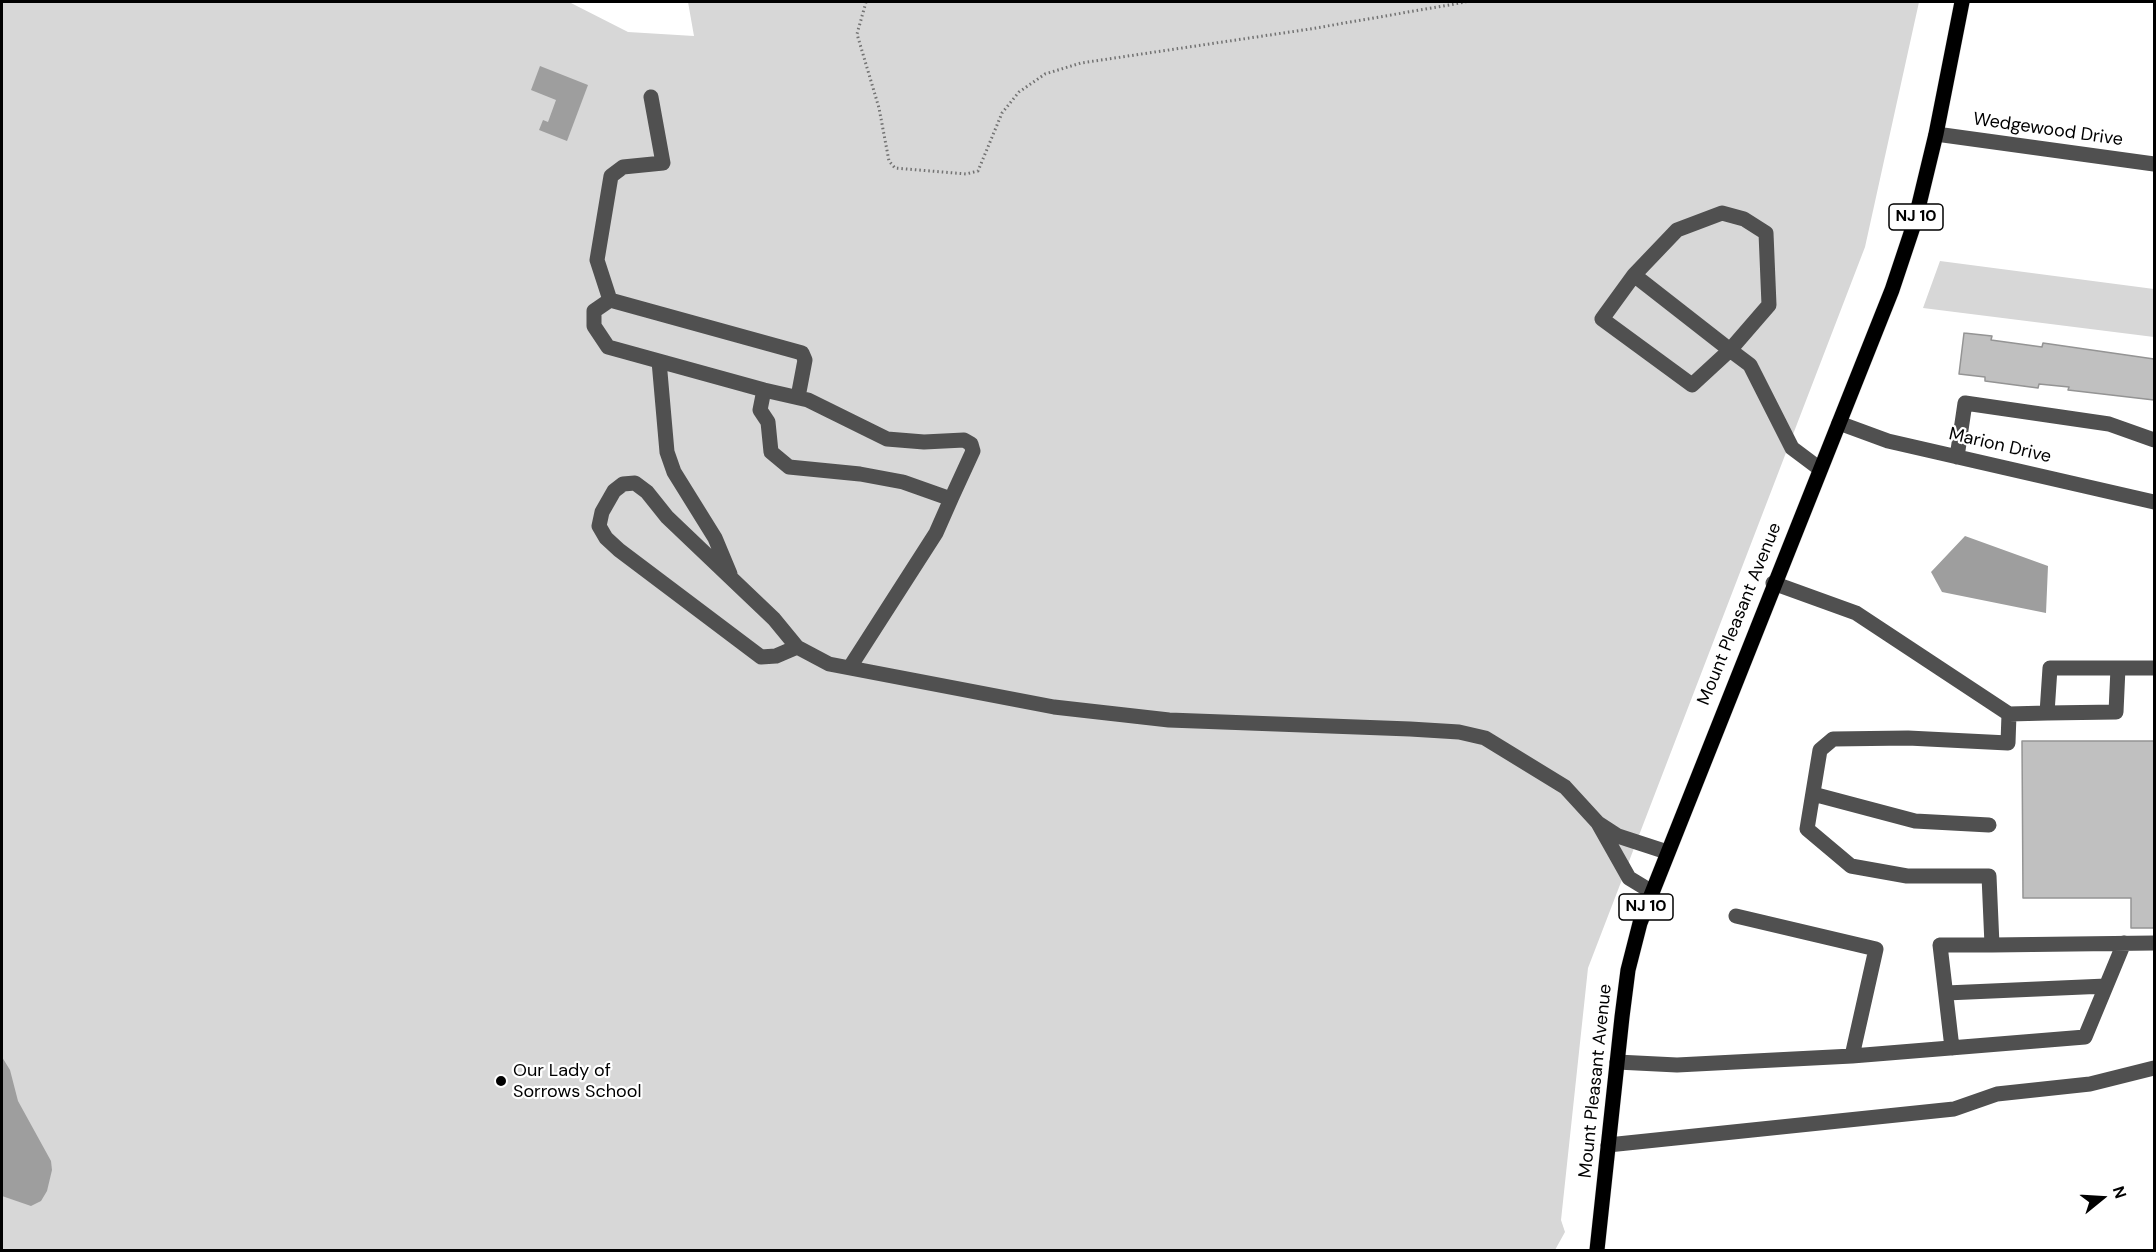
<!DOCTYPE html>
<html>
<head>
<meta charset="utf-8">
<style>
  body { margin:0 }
  #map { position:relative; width:2156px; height:1252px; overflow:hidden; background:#fff; font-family:"DM Sans",sans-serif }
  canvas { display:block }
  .frame { position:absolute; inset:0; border:3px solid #000; pointer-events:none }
  .north { position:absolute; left:2072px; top:1168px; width:60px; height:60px; -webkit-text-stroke:4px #fff; paint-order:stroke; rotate:72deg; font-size:16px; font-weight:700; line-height:24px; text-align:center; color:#000 }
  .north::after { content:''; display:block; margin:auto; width:21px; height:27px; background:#000; clip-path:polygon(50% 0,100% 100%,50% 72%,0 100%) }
</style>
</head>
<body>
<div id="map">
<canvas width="2156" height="1252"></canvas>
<div class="frame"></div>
<div class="north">N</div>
</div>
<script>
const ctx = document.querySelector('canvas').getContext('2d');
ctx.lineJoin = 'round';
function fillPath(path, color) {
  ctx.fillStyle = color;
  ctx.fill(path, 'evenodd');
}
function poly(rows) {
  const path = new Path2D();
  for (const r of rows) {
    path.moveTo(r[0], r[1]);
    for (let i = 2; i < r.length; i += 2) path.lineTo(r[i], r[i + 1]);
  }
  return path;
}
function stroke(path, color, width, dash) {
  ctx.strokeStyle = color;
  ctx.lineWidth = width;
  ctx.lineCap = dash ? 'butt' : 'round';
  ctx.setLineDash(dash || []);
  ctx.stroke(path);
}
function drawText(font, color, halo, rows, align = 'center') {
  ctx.font = font + ' "DM Sans",sans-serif';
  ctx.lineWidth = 4.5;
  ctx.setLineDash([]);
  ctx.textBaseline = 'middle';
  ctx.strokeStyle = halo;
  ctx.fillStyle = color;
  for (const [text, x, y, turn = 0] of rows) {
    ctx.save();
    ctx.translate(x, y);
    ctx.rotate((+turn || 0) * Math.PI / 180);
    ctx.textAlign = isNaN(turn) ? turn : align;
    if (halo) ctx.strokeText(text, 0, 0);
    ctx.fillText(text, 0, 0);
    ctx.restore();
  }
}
fillPath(poly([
  [2,2,569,2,628,32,694,36,688,2,1919,2,1865,247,1588,968,1561,1220,1565,1232,1555,1250,2,1250],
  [1940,261,2154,289,2154,337,1923,308]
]), '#d7d7d7');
fillPath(poly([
  [540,66,588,85,567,141,539,130,543,120,548,122,556,100,531,90],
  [1965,536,2048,566,2046,613,1942,592,1931,572],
  [2,1057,10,1070,18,1101,51,1161,52,1170,47,1191,41,1201,31,1206,2,1196]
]), '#9e9e9e');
const building = poly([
  [1964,333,1992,336,1991,340,2042,347,2043,343,2154,359,2154,400,2068,390,2069,387,2039,384,2038,388,1985,381,1985,377,1959,374,1964,333],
  [2022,741,2154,741,2154,928,2131,928,2131,898,2023,898,2022,741]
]);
fillPath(building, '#c0c0c0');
stroke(building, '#949494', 1.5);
const major = poly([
  [1597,1250,1622,1017,1628,970,1640,923,1892,290,1915,221,1936,134,1962,2]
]);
stroke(major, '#dbdbdb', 16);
stroke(poly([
  [866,2,857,34,879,108,889,161,895,168,966,174,978,171,1002,113,1019,92,1045,74,1081,63,1310,29,1466,2]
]), '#727272', 3, [1.5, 3]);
stroke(poly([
  [1936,134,2154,164],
  [1634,275,1602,319,1692,385,1730,350,1769,305,1766,233,1744,219,1722,213,1677,230,1634,275,1730,350,1750,365,1792,448,1820,469],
  [610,300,597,260,611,176,623,167,663,163,651,97],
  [659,361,667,452,674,472,715,538,730,574],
  [764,390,760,410,768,422,771,452,789,467,860,474,903,482,951,499,936,533,850,667],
  [798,397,805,360,802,353,610,300,594,311,594,326,608,347,764,390,808,400,887,439,924,442,964,440,971,444,973,451,951,499],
  [1839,423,1888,441,2154,502],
  [1957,457,1965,403,2109,424,2154,440],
  [1773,583,1856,613,2009,714,2047,713,2050,668,2154,668],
  [797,647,776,656,761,657,619,550,606,538,599,526,602,512,614,491,623,484,635,483,647,492,667,517,774,619,797,647,829,664,1054,707,1169,720,1410,729,1459,732,1485,738,1565,787,1598,823,1629,878,1652,892],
  [2047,713,2116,712,2118,668],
  [2009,714,2008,743,1908,738,1833,739,1820,750,1807,829,1851,866,1907,876,1989,876,1992,945,2154,943],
  [1813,794,1915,821,1989,825],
  [1598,823,1618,836,1667,852],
  [1736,916,1876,949,1852,1056],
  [1946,993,2106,986],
  [1952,1048,1940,945,1992,945],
  [1617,1062,1677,1065,1852,1056,2085,1037,2124,943],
  [1608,1145,1954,1109,1997,1094,2090,1084,2154,1068]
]), '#505050', 15);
stroke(major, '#000', 15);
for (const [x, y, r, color] of [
  [501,1081,6,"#000"]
]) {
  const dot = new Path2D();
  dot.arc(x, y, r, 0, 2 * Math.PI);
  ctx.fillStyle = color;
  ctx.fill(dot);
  stroke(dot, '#fff', 2);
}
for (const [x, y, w] of [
  [1916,217,54],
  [1646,907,54]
]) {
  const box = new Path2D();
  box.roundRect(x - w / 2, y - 13, w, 26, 4.5);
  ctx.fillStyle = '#fff';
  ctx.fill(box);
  stroke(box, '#000', 1.5);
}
drawText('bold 16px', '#000', null, [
  ["NJ 10",1916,217],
  ["NJ 10",1646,907]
]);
drawText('18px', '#000', '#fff', [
  ["Wedgewood Drive",2048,130,8],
  ["Marion Drive",2000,446,13],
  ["Mount Pleasant Avenue",1740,614,-68],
  ["Mount Pleasant Avenue",1596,1081,-84]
]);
drawText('18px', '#000', '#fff', [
  ["Our Lady of",513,1071],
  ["Sorrows School",513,1092]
], 'left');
</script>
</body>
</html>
